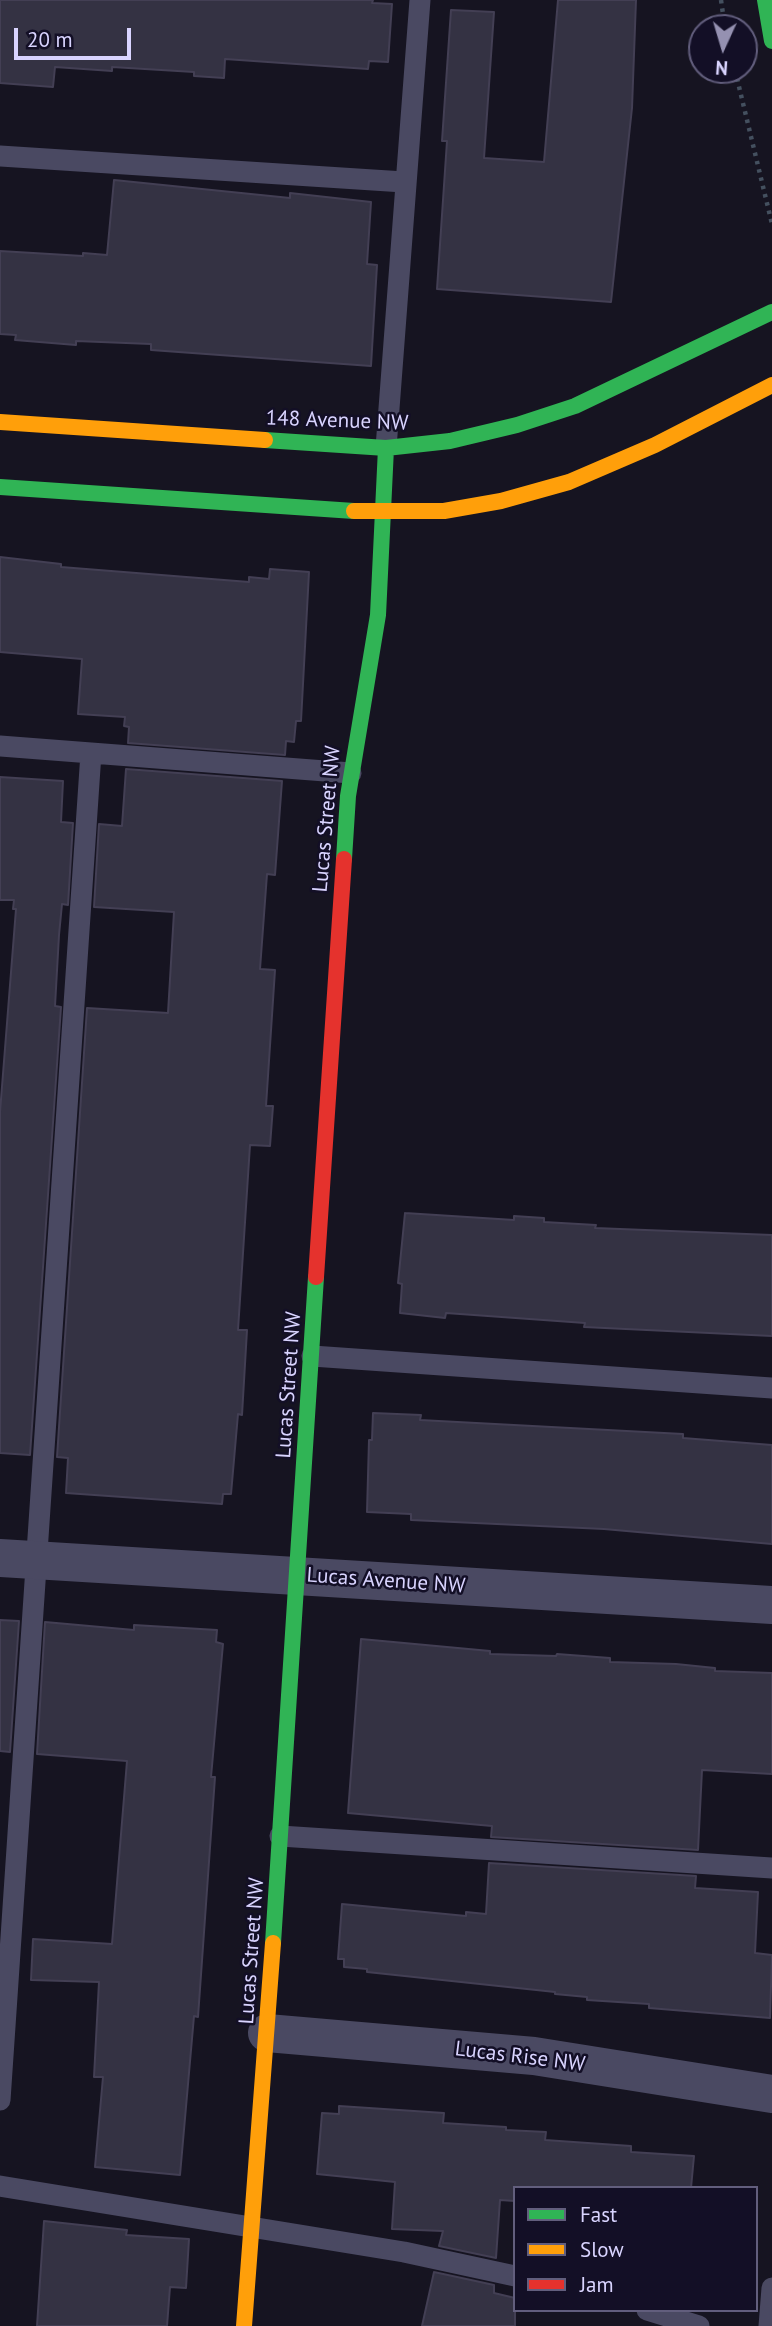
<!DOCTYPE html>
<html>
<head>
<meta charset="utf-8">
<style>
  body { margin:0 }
  #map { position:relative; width:772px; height:2326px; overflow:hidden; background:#161421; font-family:"PT Sans",sans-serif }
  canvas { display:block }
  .legend { position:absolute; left:513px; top:2186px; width:245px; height:126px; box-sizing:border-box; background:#130f26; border:2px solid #625e7d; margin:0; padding:9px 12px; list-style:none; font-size:21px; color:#d9d4ff }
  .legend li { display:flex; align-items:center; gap:14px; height:35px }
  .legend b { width:35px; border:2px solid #625e7d }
  .north { position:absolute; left:688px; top:14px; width:70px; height:70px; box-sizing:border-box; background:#130f26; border:2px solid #625e7d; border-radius:50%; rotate:184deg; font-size:19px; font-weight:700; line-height:28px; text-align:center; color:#d9d4ff }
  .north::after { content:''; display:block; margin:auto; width:24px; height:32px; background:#9591b1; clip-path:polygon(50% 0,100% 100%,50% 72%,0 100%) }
  .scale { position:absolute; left:14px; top:28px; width:117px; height:32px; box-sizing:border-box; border:4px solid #d9d4ff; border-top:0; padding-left:9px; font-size:21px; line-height:24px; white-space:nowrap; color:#d9d4ff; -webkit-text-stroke:5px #130f26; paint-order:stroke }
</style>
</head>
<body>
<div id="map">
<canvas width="772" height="2326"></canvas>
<ul class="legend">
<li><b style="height:9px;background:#30b455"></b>Fast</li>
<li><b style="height:9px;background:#ff9f0a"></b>Slow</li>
<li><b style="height:9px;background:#e5322d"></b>Jam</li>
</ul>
<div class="north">N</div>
<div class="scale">20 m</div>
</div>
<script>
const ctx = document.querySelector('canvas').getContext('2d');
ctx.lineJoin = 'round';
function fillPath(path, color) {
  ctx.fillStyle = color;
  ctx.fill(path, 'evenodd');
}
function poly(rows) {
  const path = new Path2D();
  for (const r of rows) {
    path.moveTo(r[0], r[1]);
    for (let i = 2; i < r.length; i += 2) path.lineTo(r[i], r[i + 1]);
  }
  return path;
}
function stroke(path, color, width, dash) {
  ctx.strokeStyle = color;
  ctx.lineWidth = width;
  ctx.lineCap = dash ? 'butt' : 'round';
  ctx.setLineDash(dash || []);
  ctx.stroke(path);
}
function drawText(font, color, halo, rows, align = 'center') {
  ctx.font = font + ' "PT Sans",sans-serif';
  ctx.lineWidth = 5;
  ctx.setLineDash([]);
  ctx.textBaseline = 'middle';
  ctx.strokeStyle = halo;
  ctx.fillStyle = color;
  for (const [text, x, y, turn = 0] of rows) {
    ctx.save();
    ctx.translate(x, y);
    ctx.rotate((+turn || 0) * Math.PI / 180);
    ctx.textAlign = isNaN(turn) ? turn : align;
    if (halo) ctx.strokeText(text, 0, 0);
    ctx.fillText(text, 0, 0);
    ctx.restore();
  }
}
const building = poly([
  [0,0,373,0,372,3,392,4,388,62,369,61,368,69,225,59,224,78,194,76,194,72,112,67,112,71,55,67,53,87,0,83,0,0],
  [558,0,636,0,632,108,611,302,437,289,447,141,442,141,451,10,494,12,484,158,544,162,558,0],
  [114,180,290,198,290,193,371,202,367,264,377,265,371,366,151,350,151,344,76,341,76,345,15,340,16,335,0,334,0,251,83,256,83,253,107,255,114,180],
  [0,557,61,564,61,567,249,582,249,577,269,579,270,569,309,572,301,721,296,721,294,742,286,741,285,755,128,743,129,727,124,726,125,717,78,714,82,659,0,652,0,557],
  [126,769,282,781,275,875,267,874,260,969,275,970,266,1106,273,1106,270,1146,250,1145,238,1330,247,1330,242,1415,238,1414,231,1494,223,1494,222,1504,66,1493,68,1458,57,1457,87,1008,168,1013,174,912,94,907,99,824,122,826,126,769],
  [0,777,63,781,61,822,73,823,68,905,62,904,59,935,55,1006,61,1007,30,1455,0,1453,0,1112,16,909,13,909,14,900,0,900,0,777],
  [405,1213,514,1220,514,1216,544,1218,544,1222,596,1225,595,1228,772,1235,772,1336,584,1327,585,1323,446,1313,445,1318,400,1313,402,1284,398,1283,405,1213],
  [373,1413,421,1415,420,1420,683,1434,683,1438,772,1445,772,1544,604,1529,411,1520,411,1514,367,1512,369,1440,372,1440,373,1413],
  [0,1620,19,1621,10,1752,0,1751,0,1620],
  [45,1622,134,1630,134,1625,217,1630,216,1642,223,1644,211,1777,215,1777,198,2017,194,2016,180,2175,95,2167,103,2077,94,2077,99,1982,31,1980,33,1939,112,1944,127,1761,37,1754,45,1622],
  [361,1639,490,1651,490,1654,556,1656,557,1654,610,1658,610,1662,676,1664,715,1668,715,1671,772,1673,772,1774,702,1770,698,1850,491,1837,492,1826,348,1813,361,1639],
  [489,1863,696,1876,695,1888,758,1892,755,1953,772,1955,770,2018,649,2008,649,2004,587,2000,587,1997,555,1994,555,1992,367,1972,367,1969,344,1967,344,1959,338,1959,342,1904,466,1916,466,1912,486,1914,489,1863],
  [339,2106,444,2113,443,2123,506,2127,506,2130,546,2132,545,2140,631,2146,631,2152,694,2156,691,2188,515,2188,515,2201,500,2200,496,2258,439,2246,443,2231,392,2229,395,2182,317,2174,322,2113,339,2114,339,2106],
  [44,2221,127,2230,126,2235,189,2239,186,2288,170,2287,167,2326,37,2326,44,2221],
  [434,2272,494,2285,494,2293,515,2298,515,2326,422,2326,434,2272]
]);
fillPath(building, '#343243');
stroke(building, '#433f54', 2);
stroke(poly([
  [721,0,725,28],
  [735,70,772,224]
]), '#44505f', 4.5, [3.5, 5]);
stroke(poly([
  [0,156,404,182],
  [386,448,420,0],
  [0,746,351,773],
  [312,1356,772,1388],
  [280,1836,772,1868],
  [0,2100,91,753],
  [0,2186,404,2252,515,2276],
  [647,2310,699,2326],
  [769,2326,772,2288]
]), '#4a4962', 21);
stroke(poly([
  [0,1558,772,1605],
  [267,2033,534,2056,772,2094]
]), '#4a4962', 38);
stroke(poly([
  [765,0,772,41],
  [265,440,386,448,450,441,517,425,575,406,772,312],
  [0,487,354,511],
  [344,859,348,796,378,615,386,448],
  [273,1943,316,1277]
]), '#30b455', 16);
stroke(poly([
  [0,422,265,440],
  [354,511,444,511,501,501,569,482,655,445,772,385],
  [244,2326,273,1943]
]), '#ff9f0a', 16);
stroke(poly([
  [316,1277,344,859]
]), '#e5322d', 16);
drawText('21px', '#d9d4ff', '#130f26', [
  ["148 Avenue NW",337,421,2],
  ["Lucas Street NW",327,819,-85],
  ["Lucas Street NW",289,1385,-86],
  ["Lucas Avenue NW",386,1581,4],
  ["Lucas Street NW",252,1951,-86],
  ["Lucas Rise NW",520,2057,7]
]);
</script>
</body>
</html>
